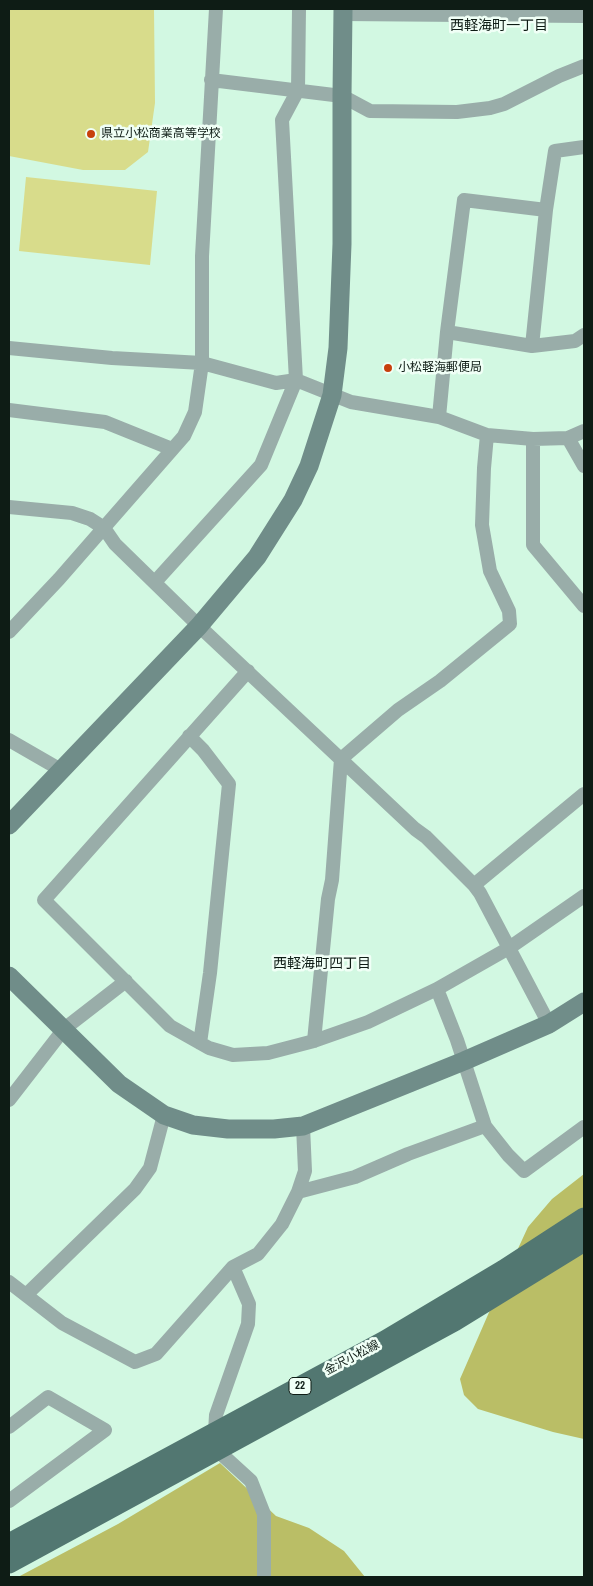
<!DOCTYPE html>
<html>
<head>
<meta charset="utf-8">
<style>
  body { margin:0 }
  #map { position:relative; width:593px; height:1586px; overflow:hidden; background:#d2f8e2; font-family:"Archivo Narrow",sans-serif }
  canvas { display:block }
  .frame { position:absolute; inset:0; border:10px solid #0e1c15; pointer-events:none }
</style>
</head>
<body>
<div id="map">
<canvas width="593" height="1586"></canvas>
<div class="frame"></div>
</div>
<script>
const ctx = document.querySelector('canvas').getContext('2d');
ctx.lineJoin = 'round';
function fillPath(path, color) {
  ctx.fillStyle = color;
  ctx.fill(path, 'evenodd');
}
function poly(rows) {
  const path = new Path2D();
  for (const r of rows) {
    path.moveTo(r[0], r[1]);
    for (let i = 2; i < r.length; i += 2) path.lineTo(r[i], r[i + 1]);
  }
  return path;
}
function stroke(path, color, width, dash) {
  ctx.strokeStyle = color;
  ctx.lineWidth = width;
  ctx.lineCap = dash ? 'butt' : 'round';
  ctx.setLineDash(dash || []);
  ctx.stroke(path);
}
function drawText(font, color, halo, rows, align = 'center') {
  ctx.font = font + ' "Archivo Narrow","Noto Sans JP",sans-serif';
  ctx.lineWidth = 5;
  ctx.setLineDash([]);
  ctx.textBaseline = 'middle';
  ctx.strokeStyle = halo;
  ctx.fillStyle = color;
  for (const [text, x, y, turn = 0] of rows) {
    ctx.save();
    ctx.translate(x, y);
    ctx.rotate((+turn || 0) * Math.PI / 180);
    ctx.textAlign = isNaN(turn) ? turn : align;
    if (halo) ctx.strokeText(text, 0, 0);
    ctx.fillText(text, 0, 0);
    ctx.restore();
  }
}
fillPath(poly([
  [9,9,154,9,155,103,148,152,125,170,83,170,9,156],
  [26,177,157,191,150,265,19,251]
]), '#d8dc8b');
fillPath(poly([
  [584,1174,584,1439,553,1432,478,1409,464,1395,460,1379,497,1294,528,1227,552,1199],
  [220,1463,276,1516,309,1528,344,1551,365,1577,18,1577,118,1524]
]), '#babe66');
stroke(poly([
  [343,14,584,16],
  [211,80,342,96,370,111,457,112,490,108,504,104,559,76,584,66],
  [447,332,532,346,575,341,584,335],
  [532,346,546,210],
  [9,348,112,358,202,363,276,383,296,380,351,402,439,417,487,435,533,439,568,438,584,431],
  [9,410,105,422,172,449],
  [439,417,447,332,464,200,546,210,555,151,584,147],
  [568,438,584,466],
  [533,439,533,545,584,606],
  [9,507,72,513,90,519,104,528,115,544,199,626,415,829,426,837,474,885,480,893,549,1024],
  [155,582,261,465,296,380,282,120,298,90,299,9],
  [9,632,59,579,184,436,195,412,202,363,202,256,216,9],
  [248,671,44,900,170,1026,209,1048,233,1055,268,1053,314,1041,368,1022,437,989,509,948,584,896],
  [189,736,203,750,229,784,210,973,200,1043],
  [9,740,61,770],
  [474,885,584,794],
  [437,989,457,1040,485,1126,508,1155,524,1171,584,1127],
  [314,1041,328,899,332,880,341,759,398,710,440,681,510,624,509,611,490,571,482,525,484,468,487,435],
  [9,1100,64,1029,126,981],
  [298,1192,355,1177,408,1154,485,1126],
  [9,1282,62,1323,135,1362,156,1354,233,1267,258,1254,282,1224,298,1192,305,1171,303,1126],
  [26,1295,135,1189,150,1168,164,1115],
  [9,1427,48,1397,105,1430,9,1501],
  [215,1432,216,1415,248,1324,249,1304,233,1267],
  [217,1450,251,1481,264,1514,264,1577]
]), '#99ada9', 14);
stroke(poly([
  [9,825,199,626,257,557,293,500,309,466,332,395,338,348,342,244,342,96,343,9],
  [9,976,119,1084,164,1115,193,1125,228,1129,274,1129,303,1126,464,1061,549,1024,584,1002]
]), '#708d89', 19);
stroke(poly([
  [9,1544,385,1341,504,1270,584,1218],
  [9,1563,454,1321,584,1241]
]), '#527771', 21);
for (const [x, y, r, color] of [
  [91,134,5,"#c7400c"],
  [388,368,5,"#c7400c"]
]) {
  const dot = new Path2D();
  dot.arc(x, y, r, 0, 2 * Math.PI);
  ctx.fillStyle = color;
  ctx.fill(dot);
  stroke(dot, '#f0fff6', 2);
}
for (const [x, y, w] of [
  [300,1386,22]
]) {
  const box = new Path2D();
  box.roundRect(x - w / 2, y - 8.5, w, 17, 4);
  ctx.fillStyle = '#f0fff6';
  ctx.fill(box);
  stroke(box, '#0e1c15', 1);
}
drawText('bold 11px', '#0e1c15', null, [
  ["22",300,1386]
]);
drawText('12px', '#0e1c15', '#f0fff6', [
  ["県立小松商業高等学校",101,134],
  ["小松軽海郵便局",398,368]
], 'left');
drawText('12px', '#0e1c15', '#f0fff6', [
  ["金沢小松線",352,1358,-28]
]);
drawText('14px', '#0e1c15', '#f0fff6', [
  ["西軽海町一丁目",499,26],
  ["西軽海町四丁目",322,964]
]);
</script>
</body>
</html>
